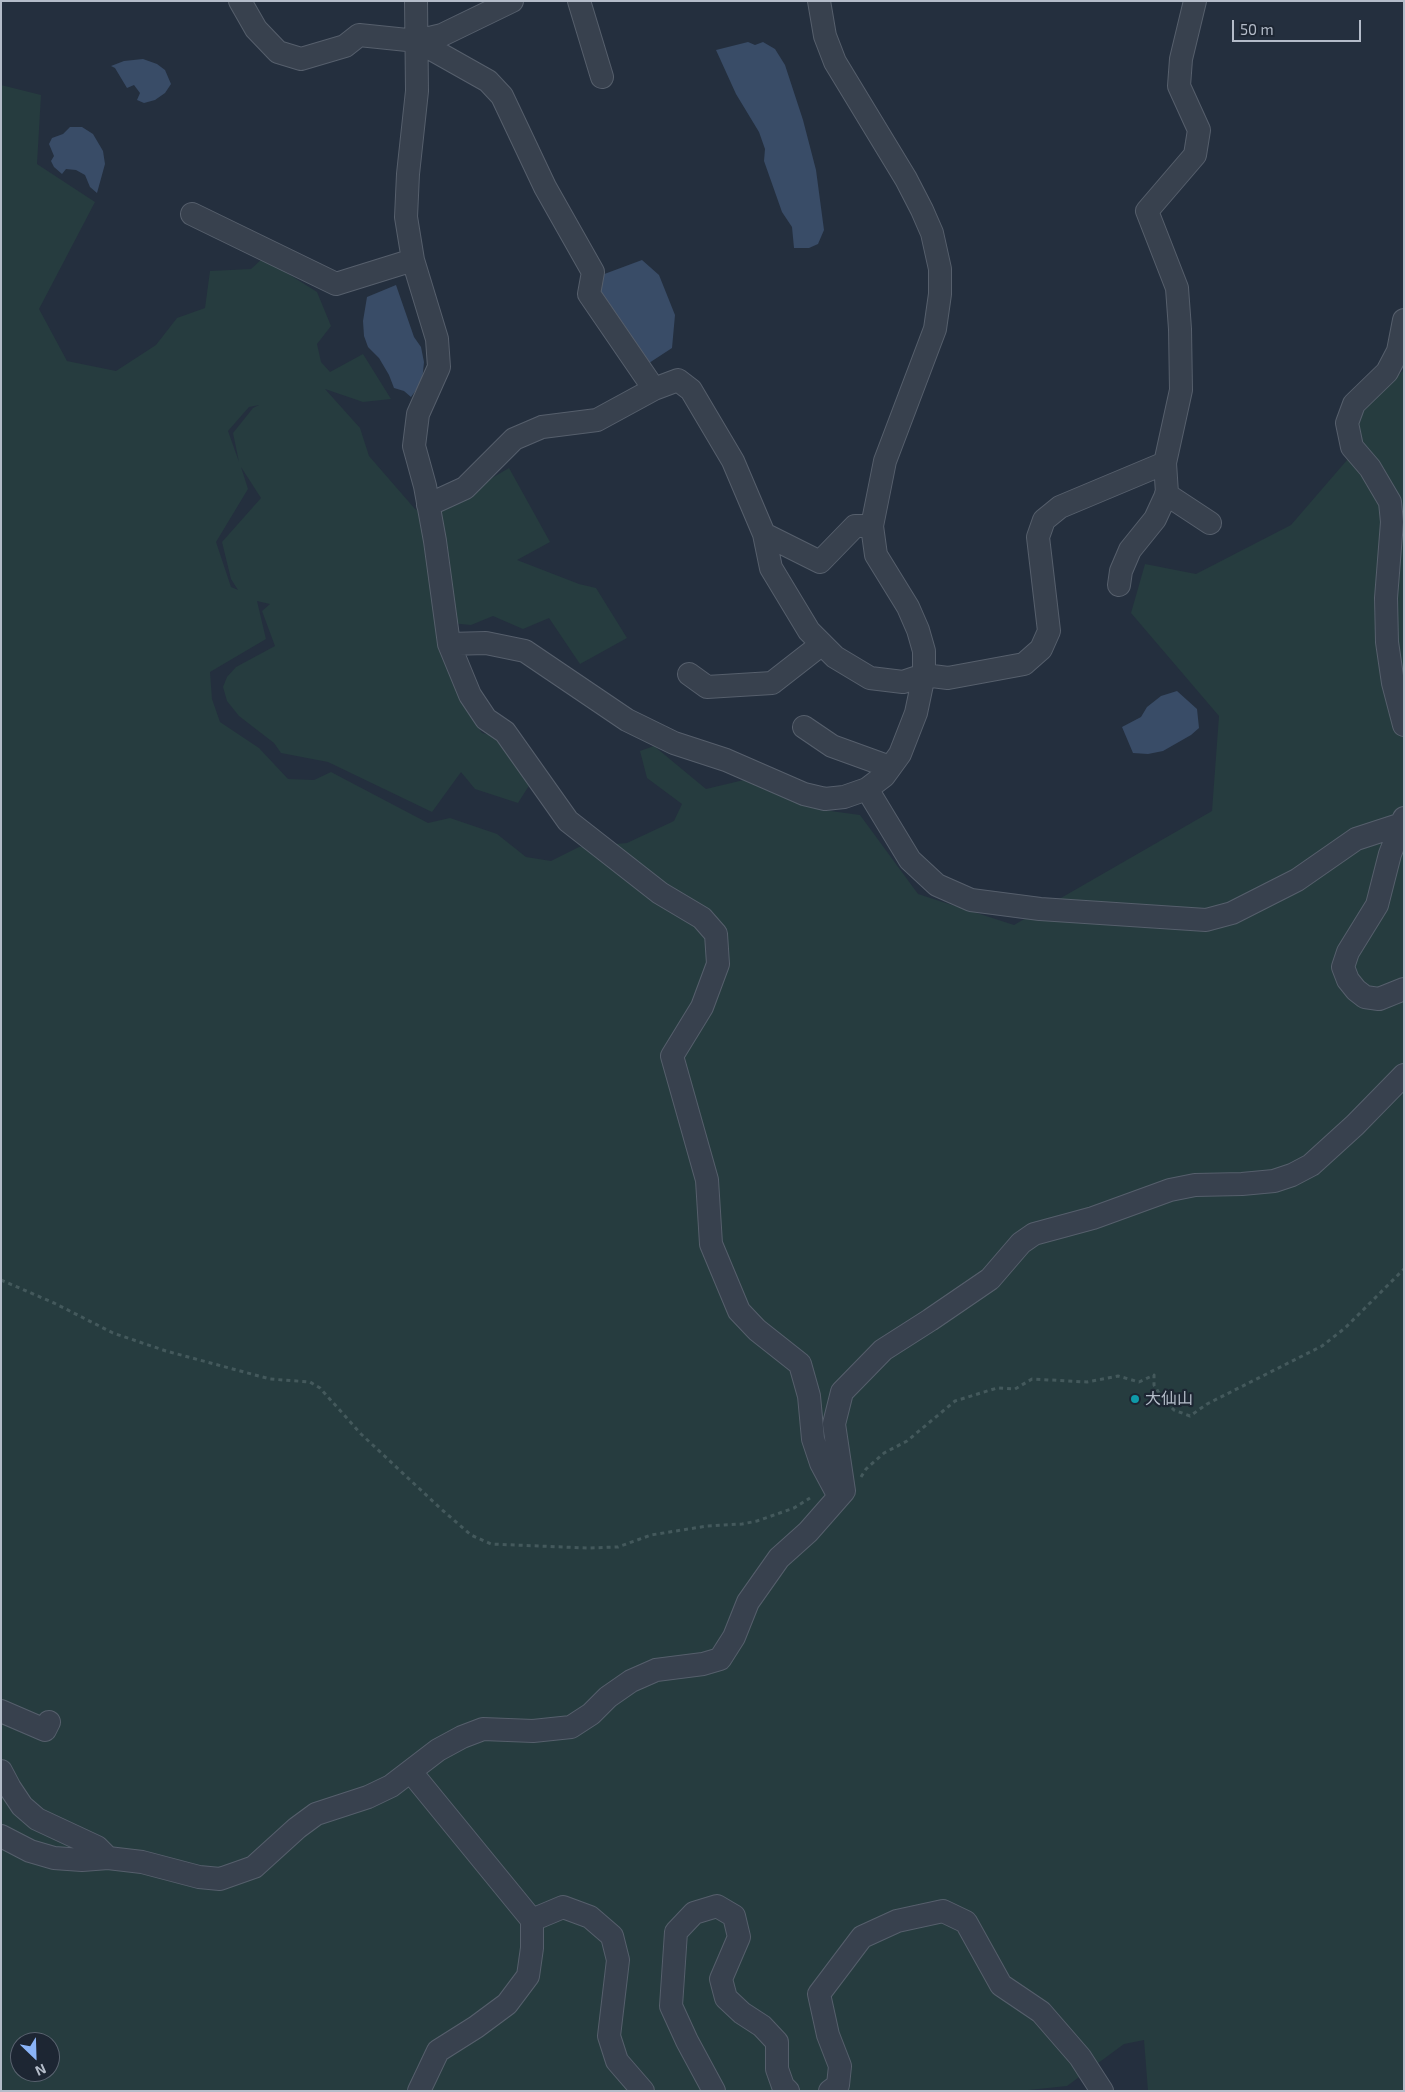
<!DOCTYPE html>
<html>
<head>
<meta charset="utf-8">
<style>
  body { margin:0 }
  #map { position:relative; width:1405px; height:2092px; overflow:hidden; background:#242f3e; font-family:"Exo 2",sans-serif }
  canvas { display:block }
  .frame { position:absolute; inset:0; border:2px solid #b4bcc9; pointer-events:none }
  .north { position:absolute; left:10px; top:2032px; width:50px; height:50px; box-sizing:border-box; background:#1d2633; border:1px solid #59626f; border-radius:50%; rotate:156deg; font-size:14px; font-weight:700; line-height:20px; text-align:center; color:#b4bcc9 }
  .north::after { content:''; display:block; margin:auto; width:18px; height:22px; background:#8ab4f8; clip-path:polygon(50% 0,100% 100%,50% 72%,0 100%) }
  .scale { position:absolute; left:1232px; top:20px; width:129px; height:22px; box-sizing:border-box; border:2px solid #b4bcc9; border-top:0; padding-left:6px; font-size:15px; line-height:18px; white-space:nowrap; color:#b4bcc9; -webkit-text-stroke:4px #1d2633; paint-order:stroke }
</style>
</head>
<body>
<div id="map">
<canvas width="1405" height="2092"></canvas>
<div class="frame"></div>
<div class="north">N</div>
<div class="scale">50 m</div>
</div>
<script>
const ctx = document.querySelector('canvas').getContext('2d');
ctx.lineJoin = 'round';
function fillPath(path, color) {
  ctx.fillStyle = color;
  ctx.fill(path, 'evenodd');
}
function poly(rows) {
  const path = new Path2D();
  for (const r of rows) {
    path.moveTo(r[0], r[1]);
    for (let i = 2; i < r.length; i += 2) path.lineTo(r[i], r[i + 1]);
  }
  return path;
}
function stroke(path, color, width, dash) {
  ctx.strokeStyle = color;
  ctx.lineWidth = width;
  ctx.lineCap = dash ? 'butt' : 'round';
  ctx.setLineDash(dash || []);
  ctx.stroke(path);
}
function drawText(font, color, halo, rows, align = 'center') {
  ctx.font = font + ' "Exo 2","Noto Sans JP",sans-serif';
  ctx.lineWidth = 4.5;
  ctx.setLineDash([]);
  ctx.textBaseline = 'middle';
  ctx.strokeStyle = halo;
  ctx.fillStyle = color;
  for (const [text, x, y, turn = 0] of rows) {
    ctx.save();
    ctx.translate(x, y);
    ctx.rotate((+turn || 0) * Math.PI / 180);
    ctx.textAlign = isNaN(turn) ? turn : align;
    if (halo) ctx.strokeText(text, 0, 0);
    ctx.fillText(text, 0, 0);
    ctx.restore();
  }
}
fillPath(poly([
  [1,85,41,95,37,164,95,202,39,309,67,361,116,371,156,345,177,318,205,308,210,271,251,269,263,258,317,292,331,326,317,344,321,362,330,372,363,354,391,399,363,402,325,389,360,428,369,456,415,509,426,513,444,506,509,468,550,542,517,560,579,584,596,588,627,638,580,664,549,618,523,629,493,616,471,625,441,622,471,716,482,733,505,739,530,784,518,803,475,789,461,772,432,812,328,762,281,753,274,743,239,716,227,701,223,687,227,677,236,667,275,646,262,611,270,604,257,601,266,639,210,672,212,699,220,722,259,748,288,779,314,780,331,772,428,823,450,818,497,834,526,857,551,861,579,847,627,843,674,821,682,804,647,778,640,751,654,746,706,789,748,779,823,810,860,815,918,894,1014,925,1212,811,1219,716,1131,613,1145,564,1196,574,1291,525,1360,445,1358,413,1404,370,1404,2091,1148,2091,1144,2040,1124,2044,1067,2086,1019,2091,1,2091],
  [259,405,253,408,233,433,239,462,228,431,249,407],
  [241,467,261,498,222,542,231,579,238,590,231,587,216,542,248,489],
  [20,2042,50,2042,50,2072,20,2072]
]), '#263c3f');
fillPath(poly([
  [748,42,755,45,763,42,775,49,785,65,803,120,816,170,824,230,818,244,809,248,794,248,792,227,782,212,764,161,765,149,759,132,736,94,716,50],
  [143,59,157,64,165,70,171,84,165,93,155,100,144,103,137,100,140,93,134,85,127,88,115,68,111,66,124,61],
  [70,127,82,127,93,134,103,151,105,164,97,193,90,187,85,175,76,170,66,169,62,174,54,167,51,161,54,156,49,144,52,138,63,134],
  [642,260,659,275,675,315,672,348,646,365,593,294,599,276],
  [396,285,414,337,421,347,424,362,422,382,411,397,404,391,394,388,389,375,379,358,368,347,364,336,363,321,367,297],
  [1177,691,1197,709,1199,728,1191,735,1163,751,1148,754,1133,753,1122,727,1141,717,1147,707,1161,696]
]), '#394c67');
const minor = poly([
  [240,1,256,29,278,52,301,59,345,46,359,35,417,41,488,81,502,96,545,187,593,272,589,294,654,389],
  [416,1,417,91,408,174,406,217,413,260,437,339,439,367,418,414,414,446,425,486,435,541,449,644,470,695,486,719,505,732,568,821,660,893,702,918,716,934,718,964,702,1007,672,1056,707,1180,711,1244,739,1311,757,1330,800,1364,809,1396,813,1439,821,1463,836,1491,837,1498],
  [579,1,602,77],
  [417,41,442,35,512,1],
  [192,214,336,284,413,260],
  [1404,320,1398,351,1387,372,1354,404,1347,423,1352,447,1370,468,1390,502,1392,522,1386,598,1387,642,1393,683,1404,725],
  [1166,494,1210,523],
  [428,505,465,488,514,439,542,427,597,420,654,389,678,380,691,390,733,461,764,534,771,568,809,631,835,657,870,678,903,682,924,675,948,678,1024,664,1041,649,1049,631,1038,537,1044,520,1060,507,1165,463,1181,390,1180,329,1177,288,1147,211,1195,155,1199,130,1179,86,1181,59,1195,1],
  [764,534,820,562,855,526,872,526],
  [1119,585,1121,571,1130,550,1155,519,1167,493,1165,463],
  [449,644,486,643,525,651,627,720,674,743,726,760,804,794,825,799,844,797,867,789,884,776,900,754,916,713,924,675,924,651,918,630,908,607,876,555,872,526,885,461,935,329,940,294,940,269,932,233,922,210,906,179,835,62,825,36,819,1],
  [689,674,707,687,772,683,822,644],
  [804,727,832,746,890,767],
  [867,789,910,860,937,885,971,900,1040,909,1206,920,1232,913,1297,880,1356,839,1402,824],
  [1404,818,1390,854,1377,905,1348,952,1343,967,1348,980,1356,990,1365,997,1379,999,1404,989],
  [1,1711,45,1730,49,1722],
  [1,1771,10,1788,22,1806,37,1819,97,1847,108,1858],
  [411,1772,532,1920,532,1948,528,1976,507,2004,476,2027,438,2051,419,2091],
  [1,1836,30,1851,54,1858,82,1860,108,1858,142,1862,199,1877,220,1879,254,1867,297,1828,316,1814,368,1797,391,1786,438,1750,462,1737,483,1729,533,1731,571,1727,591,1714,608,1697,631,1681,656,1670,703,1664,720,1659,734,1637,748,1602,779,1558,808,1532,844,1491,834,1424,842,1392,883,1350,930,1320,990,1279,1021,1243,1034,1234,1093,1218,1170,1190,1195,1185,1242,1184,1274,1181,1292,1175,1311,1165,1355,1125,1404,1075],
  [532,1920,563,1907,590,1917,612,1936,618,1960,609,2036,617,2061,643,2091],
  [714,2091,687,2041,671,2006,676,1932,694,1913,717,1906,734,1916,739,1937,721,1979,726,1998,742,2013,762,2026,777,2042,777,2069,783,2086,788,2091],
  [830,2091,838,2085,840,2066,828,2035,819,1994,862,1937,897,1921,943,1911,966,1922,1001,1985,1041,2012,1080,2057,1102,2091]
]);
stroke(minor, '#565f6c', 24);
stroke(poly([
  [1,1280,54,1303,113,1333,166,1351,270,1379,310,1382,320,1388,361,1434,440,1508,471,1535,491,1544,587,1548,618,1547,651,1535,707,1526,742,1524,757,1521,794,1508,810,1498],
  [861,1477,866,1469,884,1453,907,1441,955,1401,997,1388,1015,1389,1032,1379,1087,1382,1118,1376,1139,1382,1154,1375,1154,1385,1163,1399,1174,1410,1190,1416,1207,1404,1322,1346,1345,1328,1404,1269]
]), '#44595c', 3, [4, 4]);
stroke(minor, '#38414e', 22);
for (const [x, y, r, color] of [
  [1135,1399,5,"#0f9aa8"]
]) {
  const dot = new Path2D();
  dot.arc(x, y, r, 0, 2 * Math.PI);
  ctx.fillStyle = color;
  ctx.fill(dot);
  stroke(dot, '#1d2633', 2);
}
drawText('16px', '#b4bcc9', '#1d2633', [
  ["大仙山",1145,1399]
], 'left');
</script>
</body>
</html>
